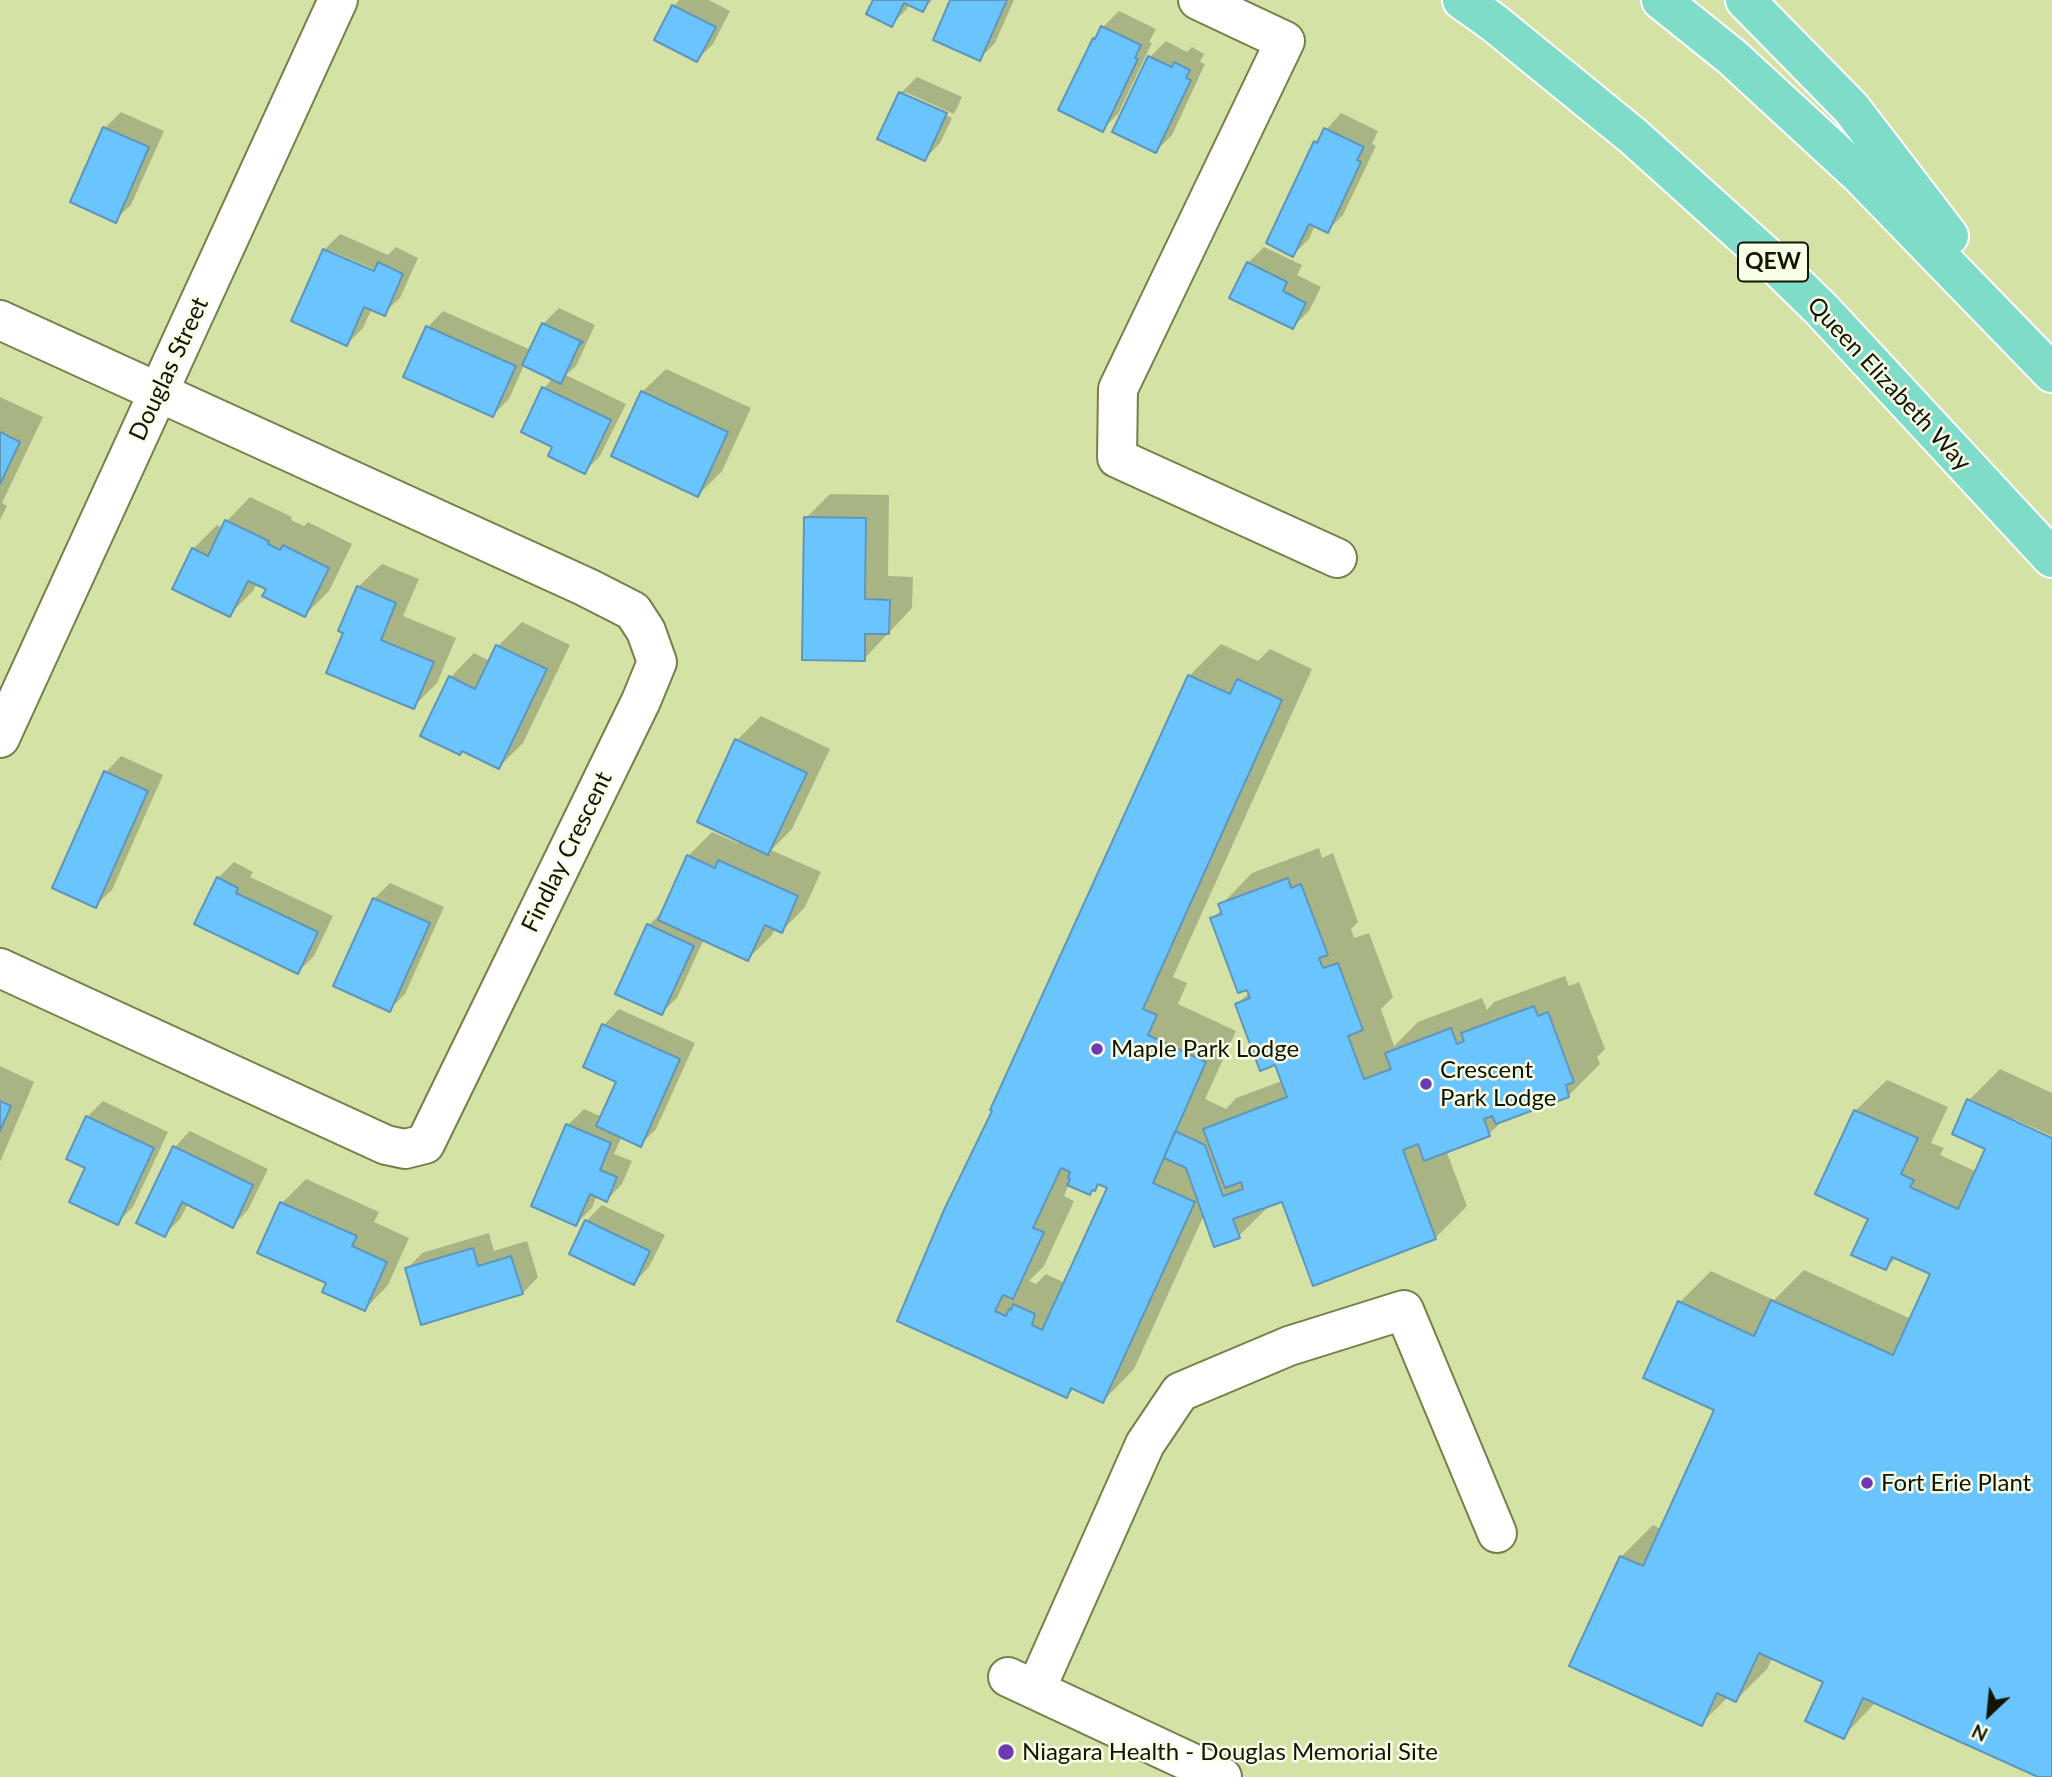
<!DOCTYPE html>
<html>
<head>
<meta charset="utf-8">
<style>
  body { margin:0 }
  #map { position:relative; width:2052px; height:1777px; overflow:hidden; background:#d4e2a6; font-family:Lato,sans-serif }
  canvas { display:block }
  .north { position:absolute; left:1954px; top:1679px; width:70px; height:70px; -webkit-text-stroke:5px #f8fee7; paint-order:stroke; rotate:206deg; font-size:19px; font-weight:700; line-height:28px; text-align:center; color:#111501 }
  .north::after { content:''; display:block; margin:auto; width:24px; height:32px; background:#111501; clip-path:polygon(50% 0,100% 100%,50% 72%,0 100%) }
</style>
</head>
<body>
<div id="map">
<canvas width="2052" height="1777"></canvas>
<div class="north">N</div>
</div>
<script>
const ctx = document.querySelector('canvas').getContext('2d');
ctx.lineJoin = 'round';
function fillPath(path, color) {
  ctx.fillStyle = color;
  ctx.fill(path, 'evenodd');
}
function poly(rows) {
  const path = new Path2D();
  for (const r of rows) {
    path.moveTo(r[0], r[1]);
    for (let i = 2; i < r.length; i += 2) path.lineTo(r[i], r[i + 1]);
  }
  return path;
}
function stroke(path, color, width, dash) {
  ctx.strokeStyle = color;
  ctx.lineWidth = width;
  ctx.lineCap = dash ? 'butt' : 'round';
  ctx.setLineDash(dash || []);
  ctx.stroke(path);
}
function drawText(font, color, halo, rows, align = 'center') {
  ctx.font = font + ' Lato,sans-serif';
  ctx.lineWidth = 5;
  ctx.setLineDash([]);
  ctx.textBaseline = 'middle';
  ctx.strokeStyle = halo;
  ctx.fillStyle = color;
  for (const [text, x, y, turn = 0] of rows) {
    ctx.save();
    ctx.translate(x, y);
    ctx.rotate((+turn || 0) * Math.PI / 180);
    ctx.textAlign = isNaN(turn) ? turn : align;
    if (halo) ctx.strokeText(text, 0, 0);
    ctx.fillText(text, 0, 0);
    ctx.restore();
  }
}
fillPath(poly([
  [679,0,709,0,730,11,713,44,697,60,674,6],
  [875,0,932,0,923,10,910,3,907,9,891,25],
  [952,0,1014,0,995,43,979,59],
  [1119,11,1156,29,1149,42,1152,43,1118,114,1102,130,1094,39,1103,27],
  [1166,41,1187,52,1192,47,1204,54,1200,62,1205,64,1172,135,1156,151,1150,57],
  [917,77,962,97,954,114,905,92,905,96,952,118,940,143,925,159,880,138,901,93],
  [121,112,164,131,131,205,115,220,72,201,105,128],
  [1341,113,1378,131,1372,144,1376,146,1343,215,1327,231,1315,225,1309,239,1293,255,1315,142],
  [340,234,388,255,396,247,418,258,400,298,384,313,372,308,363,328,347,344,324,250],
  [329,250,383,273,381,276,329,254],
  [1264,247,1302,265,1297,275,1321,287,1309,311,1293,327,1248,263],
  [559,308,595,325,576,366,566,375,626,404,600,456,584,472,554,447,523,431,544,388,553,378,524,365,509,399,493,415,428,327,443,311,531,350,543,324],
  [666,369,751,408,722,471,698,495,642,392],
  [0,397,43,417,2,503,7,506,0,520],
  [830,494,889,495,888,576,913,577,912,608,864,659,806,518],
  [250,497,292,517,291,520,304,526,308,522,352,544,329,591,305,615,268,588,257,583,253,591,229,615,193,549,217,525,223,528,227,521],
  [382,564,419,579,403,616,456,638,437,683,413,707,346,632,358,587],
  [522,622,570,645,523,743,499,767,463,749,451,677,474,653,490,661,498,646],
  [1221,644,1258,661,1270,649,1312,669,1173,977,1187,983,1178,1004,1236,1031,1205,1099,1226,1109,1236,1098,1282,1081,1276,1063,1237,1004,1250,992,1212,919,1222,909,1221,905,1252,873,1319,848,1322,858,1333,853,1358,922,1351,929,1354,938,1369,933,1393,997,1381,1009,1394,1046,1418,1022,1482,998,1487,1010,1494,1002,1565,976,1569,986,1579,982,1605,1049,1597,1057,1600,1064,1569,1095,1504,1119,1489,1134,1446,1150,1467,1206,1435,1238,1314,1284,1283,1200,1270,1205,1239,1236,1204,1215,1134,1369,1103,1401,1075,1388,1067,1396,899,1320,1189,676],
  [1100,1183,1109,1187,1065,1283,1046,1274,1036,1284,1029,1281,1044,1266,1074,1201,1064,1196,1069,1184,1089,1193],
  [761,716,830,749,792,829,771,850,821,872,805,907,782,931,775,928,772,935,748,959,704,939,677,998,661,1013,649,925,665,909,688,856,712,832,738,843,741,840,737,740],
  [121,756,163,775,112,890,96,905,106,772],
  [234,862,253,872,250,877,333,916,314,956,298,972,218,878],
  [390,883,444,907,405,994,389,1010,374,899],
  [619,1009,695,1043,656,1129,640,1145,622,1136,614,1154,632,1161,622,1184,607,1200,597,1195,592,1208,576,1224,568,1125,584,1109,602,1117,618,1081,604,1025],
  [0,1066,34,1082,0,1162],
  [2000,1069,2052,1093,2052,1136,2014,1119,2014,1122,2052,1140,2052,1777,2042,1777,1876,1702,1843,1737,1825,1681,1773,1657,1767,1669,1736,1700,1728,1697,1701,1724,1621,1557,1653,1525,1662,1530,1717,1409,1680,1302,1711,1271,1774,1300,1804,1270,1911,1319,1932,1273,1897,1257,1886,1268,1870,1218,1855,1111,1887,1080,1948,1107,1931,1143,1944,1148,1940,1155,1977,1172,1987,1148,1969,1100],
  [103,1101,168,1132,133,1207,117,1223,88,1167,87,1117],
  [190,1131,268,1169,248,1210,233,1225,188,1204,180,1219,164,1235,175,1147],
  [306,1179,379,1212,374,1222,409,1238,388,1285,365,1309,328,1283,282,1203],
  [602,1205,665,1235,649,1267,634,1283,586,1221],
  [489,1233,494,1251,527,1241,538,1277,523,1293,407,1269,422,1253]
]), '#0003');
const building = poly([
  [873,0,929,0,923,12,904,3,892,27,866,14,873,0],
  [950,0,1007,0,980,61,933,40,950,0],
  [672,5,716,27,697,62,654,40,672,5],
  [1101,26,1141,45,1135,58,1138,59,1103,132,1058,110,1093,38,1095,39,1101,26],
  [1148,56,1172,67,1174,62,1190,70,1186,78,1191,80,1156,153,1112,132,1148,56],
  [899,92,947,113,925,161,877,139,899,92],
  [103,127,149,147,116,223,70,202,103,127],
  [1324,128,1364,147,1357,160,1361,162,1328,233,1309,224,1293,257,1266,243,1314,141,1317,143,1324,128],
  [323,249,374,271,378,262,403,274,385,316,364,307,347,346,291,321,323,249],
  [1247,262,1287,282,1283,291,1306,303,1293,329,1229,298,1247,262],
  [542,323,583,342,581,344,580,343,561,384,522,365,542,323],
  [426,326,516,366,493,417,403,377,426,326],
  [542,387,611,420,585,474,548,456,552,447,521,432,542,387],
  [641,391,728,432,698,497,611,456,641,391],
  [0,432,20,442,0,484,0,432],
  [804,517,866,518,865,599,890,600,889,634,865,634,865,661,802,660,804,517],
  [225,520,269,541,268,544,280,550,283,545,329,568,305,617,262,596,266,589,248,581,230,617,172,589,192,548,208,556,225,520],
  [357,586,396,603,381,640,434,662,414,709,326,673,343,633,338,631,357,586],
  [496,645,547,669,499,769,462,751,460,755,420,736,449,676,475,689,496,645],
  [1188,675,1230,694,1237,679,1282,700,1143,1009,1157,1015,1148,1035,1206,1062,1153,1183,1195,1202,1103,1403,1071,1388,1067,1398,897,1321,944,1210,992,1111,990,1110,1188,675],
  [1061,1168,1070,1172,1068,1178,1070,1179,1067,1185,1090,1195,1092,1190,1095,1191,1098,1184,1107,1188,1042,1330,1032,1325,1035,1314,1013,1304,1011,1310,1009,1309,1006,1316,995,1311,1003,1295,1013,1299,1044,1232,1033,1228,1061,1168],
  [735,739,807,773,768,855,697,822,735,739],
  [104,771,148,791,96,908,52,888,104,771],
  [687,855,715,868,718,860,798,896,782,933,765,925,748,961,658,920,687,855],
  [217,877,238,888,236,893,318,932,298,974,194,924,217,877],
  [1288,878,1291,888,1301,884,1328,955,1319,958,1323,968,1338,963,1363,1030,1348,1036,1364,1079,1391,1069,1385,1053,1451,1028,1457,1044,1464,1041,1461,1033,1534,1006,1538,1016,1548,1012,1574,1082,1566,1085,1569,1097,1496,1124,1492,1116,1484,1119,1490,1136,1424,1161,1418,1144,1403,1150,1436,1239,1313,1286,1282,1202,1233,1219,1240,1238,1214,1247,1186,1168,1164,1158,1175,1131,1205,1145,1223,1196,1243,1189,1241,1182,1225,1188,1203,1129,1287,1097,1275,1065,1260,1071,1235,1004,1250,998,1247,990,1238,993,1210,918,1222,914,1218,904,1288,878],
  [373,898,430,923,390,1012,333,986,373,898],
  [647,924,694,946,662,1015,615,994,647,924],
  [602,1024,680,1059,641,1147,596,1126,616,1082,583,1067,602,1024],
  [1967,1099,2052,1138,2052,1777,2038,1777,1863,1698,1844,1739,1805,1721,1823,1682,1759,1653,1736,1702,1717,1693,1702,1726,1569,1666,1620,1556,1643,1566,1714,1410,1643,1378,1678,1301,1754,1336,1771,1300,1893,1355,1930,1274,1892,1257,1886,1270,1851,1255,1868,1219,1815,1194,1854,1110,1918,1138,1901,1174,1914,1180,1910,1187,1958,1209,1985,1149,1952,1134,1967,1099],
  [0,1101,11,1106,0,1131,0,1101],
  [86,1116,154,1148,118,1225,69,1202,85,1168,66,1159,86,1116],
  [566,1124,611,1143,600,1170,617,1177,607,1202,590,1194,576,1226,531,1206,566,1124],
  [173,1146,253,1185,233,1228,182,1202,165,1237,136,1223,173,1146],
  [280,1202,357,1236,352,1246,387,1262,365,1311,322,1292,326,1283,257,1253,280,1202],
  [585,1220,650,1251,634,1285,569,1254,585,1220],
  [473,1248,478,1266,511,1256,523,1294,421,1325,405,1268,473,1248]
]);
fillPath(building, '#6ac5ff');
stroke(building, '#5f96ba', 2);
const minor = poly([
  [1198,0,1285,41,1118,389,1117,458,1337,558],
  [0,320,586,587,633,611,646,631,657,662,641,701,425,1144,405,1149,386,1145,0,968],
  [0,738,338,0],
  [1008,1677,1222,1777],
  [1036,1689,1145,1444,1180,1392,1289,1346,1404,1310,1497,1533]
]);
const highway = poly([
  [1462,0,1493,22,1633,136,1775,264,1822,310,2052,558],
  [1661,0,1732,57,1860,175,2052,373],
  [1745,0,1851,108,1949,236]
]);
stroke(minor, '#748048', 42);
stroke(highway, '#fff', 42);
stroke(minor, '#fff', 38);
stroke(highway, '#7fdcc8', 38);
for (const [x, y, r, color] of [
  [1097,1049,7,"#6c3bb2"],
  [1426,1084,7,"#6c3bb2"],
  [1867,1483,7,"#6c3bb2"],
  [1006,1752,9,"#6c3bb2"]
]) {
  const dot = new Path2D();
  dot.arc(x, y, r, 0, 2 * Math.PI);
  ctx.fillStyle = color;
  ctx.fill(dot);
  stroke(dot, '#f8fee7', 2.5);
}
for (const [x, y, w] of [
  [1773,262,70]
]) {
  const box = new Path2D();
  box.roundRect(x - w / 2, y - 19.5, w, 39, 5);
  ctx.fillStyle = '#f8fee7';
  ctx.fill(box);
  stroke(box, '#111501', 2);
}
drawText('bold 23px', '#111501', null, [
  ["QEW",1773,262]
]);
drawText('24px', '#111501', '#f8fee7', [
  ["Douglas Street",169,369,-65],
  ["Queen Elizabeth Way",1889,384,47],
  ["Findlay Crescent",567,852,-64]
]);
drawText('24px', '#111501', '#f8fee7', [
  ["Maple Park Lodge",1111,1049],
  ["Crescent",1440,1070],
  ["Park Lodge",1440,1098],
  ["Fort Erie Plant",1881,1483],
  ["Niagara Health - Douglas Memorial Site",1022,1752]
], 'left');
</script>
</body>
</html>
